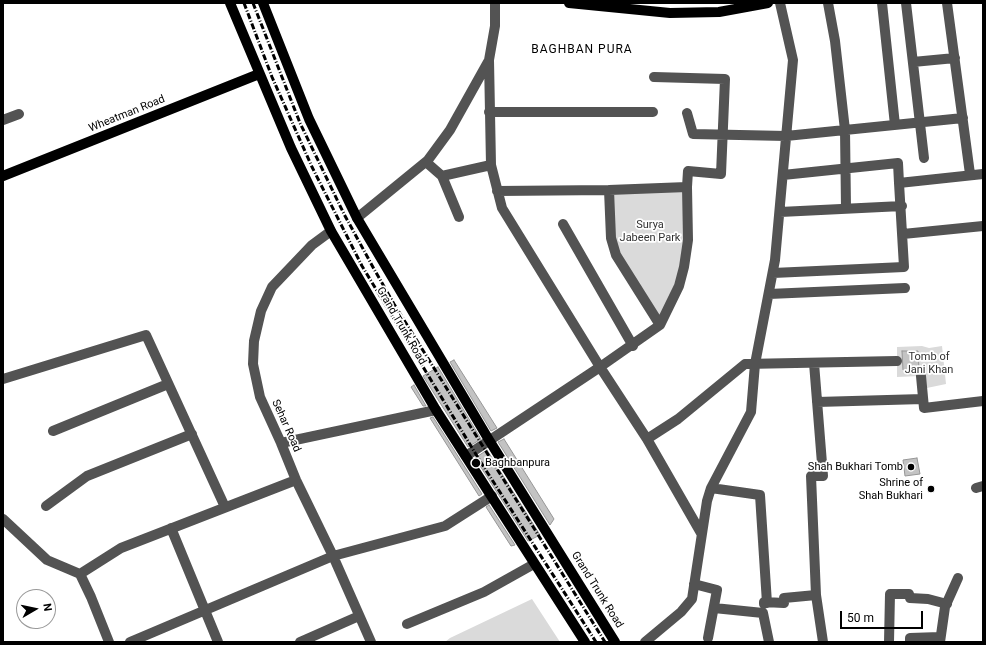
<!DOCTYPE html>
<html>
<head>
<meta charset="utf-8">
<style>
  body { margin:0 }
  #map { position:relative; width:986px; height:645px; overflow:hidden; background:#fff; font-family:Roboto,sans-serif }
  canvas { display:block }
  .frame { position:absolute; inset:0; border:4px solid #000; pointer-events:none }
  .north { position:absolute; left:16px; top:589px; width:40px; height:40px; box-sizing:border-box; background:#fff; border:1px solid #999; border-radius:50%; rotate:81deg; font-size:11px; font-weight:700; line-height:16px; text-align:center; color:#000 }
  .north::after { content:''; display:block; margin:auto; width:14px; height:18px; background:#000; clip-path:polygon(50% 0,100% 100%,50% 72%,0 100%) }
  .scale { position:absolute; left:840px; top:611px; width:83px; height:18px; box-sizing:border-box; border:2px solid #000; border-top:0; padding-left:5px; font-size:12px; line-height:14px; white-space:nowrap; color:#000; -webkit-text-stroke:3px #fff; paint-order:stroke }
</style>
</head>
<body>
<div id="map">
<canvas width="986" height="645"></canvas>
<div class="frame"></div>
<div class="north">N</div>
<div class="scale">50 m</div>
</div>
<script>
const ctx = document.querySelector('canvas').getContext('2d');
ctx.lineJoin = 'round';
function fillPath(path, color) {
  ctx.fillStyle = color;
  ctx.fill(path, 'evenodd');
}
function poly(rows) {
  const path = new Path2D();
  for (const r of rows) {
    path.moveTo(r[0], r[1]);
    for (let i = 2; i < r.length; i += 2) path.lineTo(r[i], r[i + 1]);
  }
  return path;
}
function stroke(path, color, width, dash) {
  ctx.strokeStyle = color;
  ctx.lineWidth = width;
  ctx.lineCap = dash ? 'butt' : 'round';
  ctx.setLineDash(dash || []);
  ctx.stroke(path);
}
function drawText(font, color, halo, rows, align = 'center') {
  ctx.font = font + ' Roboto,sans-serif';
  ctx.lineWidth = 3.5;
  ctx.setLineDash([]);
  ctx.textBaseline = 'middle';
  ctx.strokeStyle = halo;
  ctx.fillStyle = color;
  for (const [text, x, y, turn = 0] of rows) {
    ctx.save();
    ctx.translate(x, y);
    ctx.rotate((+turn || 0) * Math.PI / 180);
    ctx.textAlign = isNaN(turn) ? turn : align;
    if (halo) ctx.strokeText(text, 0, 0);
    ctx.fillText(text, 0, 0);
    ctx.restore();
  }
}
fillPath(poly([
  [687,187,684,267,660,325,616,254,609,190],
  [922,346,929,348,942,346,946,384,922,389,920,376,897,377,897,347],
  [532,599,560,642,445,642,450,638]
]), '#dadada');
const building = poly([
  [902,351,918,351,919,370,903,370,902,351],
  [454,360,497,428,491,431,450,362,454,360],
  [438,367,481,439,468,447,423,376,438,367],
  [414,385,426,406,423,406,411,387,414,385],
  [433,417,482,494,479,496,430,418,433,417],
  [504,439,554,519,550,525,498,442,504,439],
  [487,450,540,535,528,541,475,458,487,450],
  [917,458,920,474,905,476,903,460,917,458],
  [489,505,515,545,511,546,486,507,489,505]
]);
fillPath(building, '#c3c3c3');
stroke(building, '#979797', 1);
stroke(poly([
  [828,3,835,41,845,130,846,208],
  [882,3,895,125],
  [906,3,924,158],
  [947,3,970,174],
  [913,62,955,58],
  [654,77,725,79,721,174,688,171,687,187],
  [489,112,653,112],
  [687,113,693,134,786,136,963,118],
  [3,120,19,114],
  [426,162,442,176,491,165],
  [783,175,898,163,899,183,983,174],
  [442,176,459,217],
  [609,190,611,238,616,255,660,325,600,367,647,439,701,533],
  [497,191,609,190,687,187,688,240,684,267,679,286,660,325],
  [780,212,902,206],
  [357,218,428,160,450,130,488,62],
  [563,224,633,346],
  [331,231,312,245,272,287,261,311,254,341,253,364,260,397,281,443,296,480,333,556,371,642],
  [903,234,983,226],
  [773,273,904,267,899,183],
  [769,294,905,288],
  [814,363,823,476,811,476,816,595,823,642],
  [921,376,924,408,983,401],
  [3,379,146,335,225,507],
  [817,402,923,399],
  [53,431,168,384],
  [647,439,678,419,745,364,897,361],
  [281,443,436,410],
  [466,456,600,367,502,208,491,165,489,60,495,26,495,3],
  [711,488,760,495,767,603],
  [976,488,983,486],
  [46,506,87,476,192,434],
  [3,519,47,560,80,574,91,597,109,642],
  [171,528,218,642],
  [80,574,121,548,296,480],
  [694,584,717,590,708,638],
  [764,604,764,602,784,603,784,598,816,595],
  [714,608,763,613,769,642],
  [407,624,484,592,534,564],
  [130,642,333,556,445,526,492,496],
  [300,642,359,616],
  [645,642,681,612,692,599,707,501,711,488,751,412,755,364,775,260,793,60,780,3],
  [889,642,890,594,909,594,910,598,928,599,947,604],
  [910,642,910,638,940,637],
  [940,642,945,607,958,578]
]), '#535353', 10);
stroke(poly([
  [230,3,291,148,331,231,436,410,585,642],
  [263,3,309,119,357,218,489,440,615,642],
  [569,3,670,13,719,12,768,3],
  [3,176,259,74]
]), '#000', 10);
stroke(poly([
  [244,3,272,77,312,167,362,266,480,461,596,642],
  [253,3,300,123,344,214,374,269,394,304,605,642]
]), '#000', 3, [6, 2, 1, 2]);
for (const [x, y, r, color] of [
  [476,463,5,"#000"],
  [911,467,4,"#000"],
  [931,489,4,"#000"]
]) {
  const dot = new Path2D();
  dot.arc(x, y, r, 0, 2 * Math.PI);
  ctx.fillStyle = color;
  ctx.fill(dot);
  stroke(dot, '#fff', 1.5);
}
drawText('11px', '#000', '#fff', [
  ["Wheatman Road",127,114,-22],
  ["Grand Trunk Road",401,326,60],
  ["Sehar Road",286,426,66],
  ["Grand Trunk Road",597,590,58]
]);
drawText('11px', '#313131', '#fff', [
  ["Surya",650,225],
  ["Jabeen Park",650,238],
  ["Tomb of",929,357],
  ["Jani Khan",929,370]
]);
drawText('11px', '#000', '#fff', [
  ["Baghbanpura",485,463,"left"],
  ["Shah Bukhari Tomb",903,467],
  ["Shrine of",923,483],
  ["Shah Bukhari",923,496]
], 'right');
ctx.letterSpacing = '1px';
drawText('12px', '#000', '#fff', [
  ["BAGHBAN PURA",582,50]
]);
ctx.letterSpacing = '0px';
</script>
</body>
</html>
